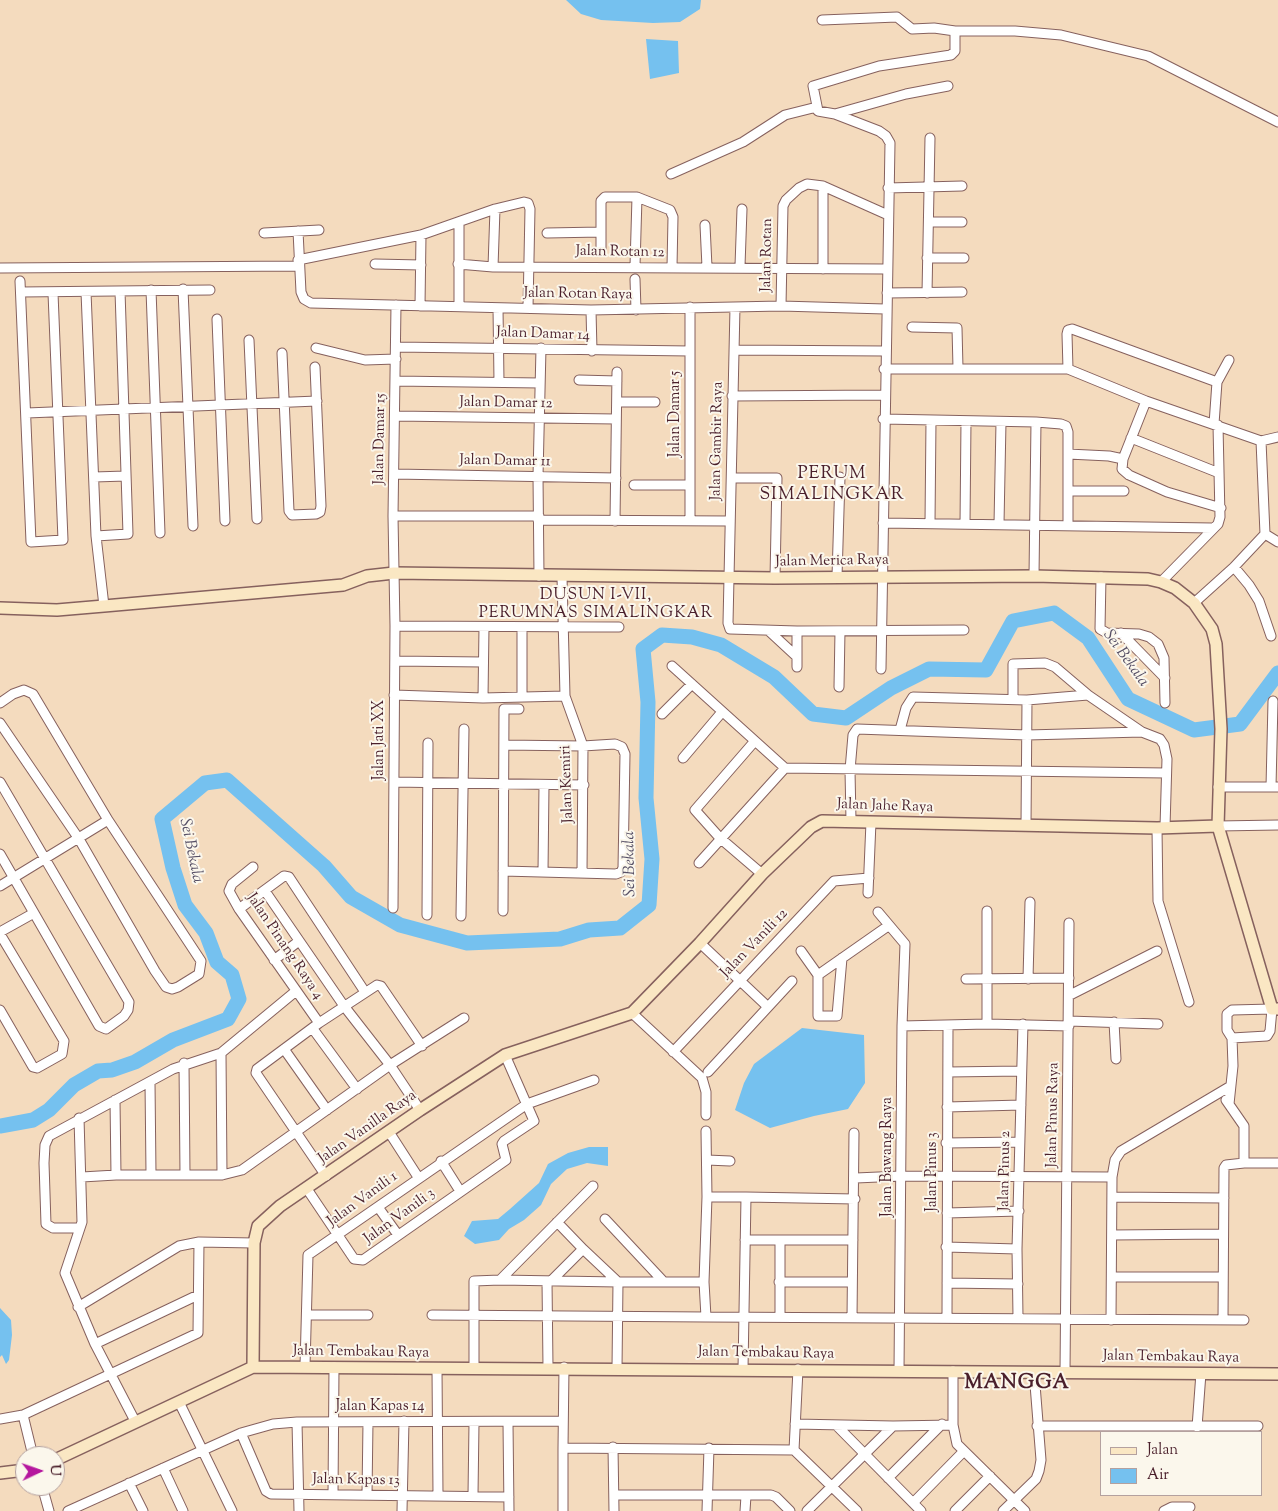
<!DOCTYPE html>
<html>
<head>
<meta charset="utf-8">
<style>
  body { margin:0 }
  #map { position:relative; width:1278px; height:1511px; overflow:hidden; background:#f4dbbe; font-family:"Sorts Mill Goudy",serif }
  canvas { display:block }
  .legend { position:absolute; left:1100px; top:1431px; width:162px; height:65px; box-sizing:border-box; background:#fbf7ec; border:1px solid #b4a19f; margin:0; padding:6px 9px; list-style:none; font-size:15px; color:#4a1f2b }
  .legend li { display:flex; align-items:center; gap:10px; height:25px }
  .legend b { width:25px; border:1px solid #b4a19f }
  .north { position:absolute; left:15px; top:1446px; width:50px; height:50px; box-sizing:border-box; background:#fbf7ec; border:1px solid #b4a19f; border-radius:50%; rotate:87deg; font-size:14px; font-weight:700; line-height:20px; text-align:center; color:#4a1f2b }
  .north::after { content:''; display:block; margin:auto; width:18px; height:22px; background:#b5179e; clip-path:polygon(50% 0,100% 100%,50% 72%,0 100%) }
</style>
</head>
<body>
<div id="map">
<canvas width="1278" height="1511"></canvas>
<ul class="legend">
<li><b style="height:6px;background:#fae7c3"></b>Jalan</li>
<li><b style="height:14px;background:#75c1ef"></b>Air</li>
</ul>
<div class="north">U</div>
</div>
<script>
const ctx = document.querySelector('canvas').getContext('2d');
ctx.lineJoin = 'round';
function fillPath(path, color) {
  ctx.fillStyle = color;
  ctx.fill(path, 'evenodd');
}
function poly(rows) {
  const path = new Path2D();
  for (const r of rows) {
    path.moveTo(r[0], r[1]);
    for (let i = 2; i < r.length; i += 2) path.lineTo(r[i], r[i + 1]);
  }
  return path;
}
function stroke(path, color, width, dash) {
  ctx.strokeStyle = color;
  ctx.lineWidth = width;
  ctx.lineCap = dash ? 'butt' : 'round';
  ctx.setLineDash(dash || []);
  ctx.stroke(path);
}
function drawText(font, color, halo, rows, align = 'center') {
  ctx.font = font + ' "Sorts Mill Goudy",serif';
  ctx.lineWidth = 4;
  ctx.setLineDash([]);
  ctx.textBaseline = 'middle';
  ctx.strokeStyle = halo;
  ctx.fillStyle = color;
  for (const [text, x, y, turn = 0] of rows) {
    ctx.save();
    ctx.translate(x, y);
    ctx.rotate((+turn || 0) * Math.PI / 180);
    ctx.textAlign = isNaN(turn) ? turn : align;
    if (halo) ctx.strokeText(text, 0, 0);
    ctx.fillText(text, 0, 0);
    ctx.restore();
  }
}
fillPath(poly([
  [566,0,701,0,700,9,680,22,653,23,601,20,581,14],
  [646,39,678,41,679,73,650,79],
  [802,1028,864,1035,865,1083,848,1109,814,1116,770,1128,735,1110,744,1083,754,1064],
  [589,1147,608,1147,608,1166,587,1163,567,1169,551,1184,541,1205,524,1220,509,1229,499,1240,475,1244,464,1236,472,1221,498,1219,510,1209,539,1183,548,1164,568,1153],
  [0,1308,11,1320,12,1335,9,1360,6,1364,2,1355,0,1357]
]), '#75c1ef');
stroke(poly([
  [0,1126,33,1120,49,1110,74,1085,98,1071,112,1070,135,1062,173,1040,228,1019,239,999,232,975,217,962,206,933,185,905,173,868,162,819,205,783,227,780,324,866,351,897,400,925,467,943,560,939,589,930,620,928,649,905,652,859,646,798,648,702,643,649,662,635,692,637,721,645,774,677,813,714,846,718,891,688,929,669,986,670,1013,621,1054,613,1088,638,1128,699,1194,730,1240,724,1278,673]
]), '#75c1ef', 15);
const street = poly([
  [822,20,897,17,912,29,934,28,955,31,1015,31,1061,35,1148,56,1278,122],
  [835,114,906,94,948,86],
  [671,174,743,142,785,115,817,107],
  [888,188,962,186],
  [929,222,962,222],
  [705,225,707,267],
  [298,231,301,292,304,299,311,303,591,310,781,306,885,309],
  [264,233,319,230],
  [547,233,601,232],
  [601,251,601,201,605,197,637,197,670,210,673,217,672,267],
  [927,258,964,258],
  [298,260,421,235,495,209,524,202,528,203,530,209,528,308],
  [375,264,421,265],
  [458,264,493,267,886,269],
  [635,266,637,197],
  [740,266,742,209],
  [493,267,495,209],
  [0,268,299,266],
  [823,269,823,186],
  [635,279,636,310],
  [20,281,31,542,63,540,53,293],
  [183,289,193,526],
  [151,290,160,533],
  [21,292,210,290],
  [86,292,96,536,104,606],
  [887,293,962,292],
  [927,293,930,138],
  [420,306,421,235],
  [459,306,459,222],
  [781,306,783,206,786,200,799,188,807,184,823,186,888,215],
  [690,307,690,521],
  [735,307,728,623,730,629,797,631,964,630],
  [498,308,499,382],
  [591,310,592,351],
  [217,319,225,521],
  [912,327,957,328,958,368],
  [249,340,257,519],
  [396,347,690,351],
  [316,348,365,360,396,359],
  [734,350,885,351],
  [282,353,289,511,292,515,316,514,320,512,321,506,315,367],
  [884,369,1068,369,1146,401,1261,441,1265,534,1234,567,1194,603],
  [1068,369,1067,334,1068,330,1072,329,1217,382],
  [579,380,617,381],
  [395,381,540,383],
  [732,396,884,395],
  [1146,401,1123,459,1122,469,1129,475,1167,492,1221,508],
  [618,402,655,402],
  [27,413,317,401],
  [395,416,616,419],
  [883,419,1036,422,1061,424,1066,426,1068,432,1068,526],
  [1214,424,1217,382,1229,360],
  [1131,438,1219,473],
  [1261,441,1278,437],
  [1068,454,1109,456,1123,459],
  [394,474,616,478],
  [94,477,126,476],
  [732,478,777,478,775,578],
  [634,485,690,485],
  [1068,491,1124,491],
  [393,516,539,516],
  [538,520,730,521],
  [615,521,617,372],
  [883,523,1212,528],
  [930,523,931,420],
  [965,524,966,421],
  [999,524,1001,422],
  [1265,534,1278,542],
  [96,536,128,534,120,291],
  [1234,567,1249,585,1259,601,1271,636],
  [539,576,538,476,541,348],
  [1034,576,1036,422],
  [562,577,565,696,583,746,582,873],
  [837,577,840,477],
  [1101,577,1100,629,1107,633,1139,634,1149,637,1158,644,1164,658,1165,703],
  [1161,582,1218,524,1220,517,1218,425],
  [395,626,619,627],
  [769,631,796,656],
  [797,631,797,667],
  [1121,633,1165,678],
  [395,661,483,662],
  [672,666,785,768],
  [881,669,890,143,886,136,879,131,835,114,818,111,813,86,879,66,951,55,955,51,955,31],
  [839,687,840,631],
  [394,695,483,698,565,696],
  [522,697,522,627],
  [483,698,484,627],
  [1013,699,1013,664,1045,663,1055,667,1088,695,1142,732],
  [0,703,13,694,24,690,33,694,108,820,0,886],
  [662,714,692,684],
  [0,723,79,839,155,971,166,987,172,989,178,987,199,974,201,961,108,820],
  [900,730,906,708,913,697,1027,700,1088,695],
  [754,742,695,810,720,838,762,874],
  [683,758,722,712],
  [0,782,129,1002,128,1010,124,1016,106,1029,99,1026,34,913],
  [394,782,584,785],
  [1218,787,1278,787],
  [1271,787,1273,701],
  [851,821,850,770,853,735,857,729,1027,735,1142,732,1160,739,1164,745,1167,759,1165,827],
  [1026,825,1027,700],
  [1218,826,1278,825],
  [1157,828,1158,901,1189,1002],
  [0,854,34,913,0,932],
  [699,863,785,768,1166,773],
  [253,867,232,884,229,891,239,909,319,1023],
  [503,871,616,874,621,872,623,868,625,754,622,747,615,744,583,746,504,745],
  [543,872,544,785],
  [265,891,344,1006,390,1065,420,1110],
  [868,893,871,822],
  [393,908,395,626,393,516,396,305],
  [239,909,284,876,289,877,365,992],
  [503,911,504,709,519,709],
  [987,911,987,1024],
  [878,912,905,944,902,1026,899,1371],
  [427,915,428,743],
  [461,916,464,729],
  [0,934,64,1041,62,1054,37,1068,33,1067,0,1010],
  [700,943,768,1007],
  [801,951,818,975,888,926],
  [274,960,299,941],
  [818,975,818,1016,837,1016,842,958],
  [966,979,1069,978],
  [1028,979,1030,902],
  [1070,995,1157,951],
  [632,1013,702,1078,706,1092,706,1115],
  [1069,1021,1158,1024],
  [1114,1022,1116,1059],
  [902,1026,987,1024,1069,1026],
  [313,1029,357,1089],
  [284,1049,327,1110],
  [673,1052,834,881,869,878],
  [221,1053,222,1175],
  [184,1063,185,1175],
  [708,1072,792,981],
  [948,1072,1021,1071],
  [150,1082,151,1174],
  [115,1100,116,1175],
  [1226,1100,1244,1126,1244,1163],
  [1229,1104,1233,1066,1232,1038,1227,1030,1227,1014,1232,1010,1272,1009,1270,1031,1267,1036,1232,1038],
  [947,1107,1021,1105],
  [79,1118,82,1222,65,1273,95,1344,135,1421],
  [706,1131,707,1197,704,1282,706,1317,1244,1320],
  [389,1132,418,1177],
  [946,1143,1019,1142],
  [707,1160,730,1161],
  [441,1161,460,1191],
  [326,1176,256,1073,257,1069,319,1023,377,985,381,986,422,1046],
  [82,1177,116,1175,222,1175,242,1170,390,1065,464,1018],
  [856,1178,901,1176,1112,1177,1115,1160,1121,1151,1229,1087],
  [307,1189,354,1259,363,1260,506,1160,502,1144,504,1141,534,1121,505,1055],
  [707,1197,746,1197],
  [1112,1197,1224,1198],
  [378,1207,398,1235],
  [947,1213,1019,1211],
  [605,1219,663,1281],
  [79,1228,53,1228,46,1224,44,1163,45,1145,49,1136,173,1069,221,1053,296,991],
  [1112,1235,1223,1234],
  [745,1240,853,1240],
  [946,1247,1017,1249],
  [583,1249,618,1282,704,1282],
  [1112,1277,1223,1277],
  [500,1280,618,1282,617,1368],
  [552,1280,583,1249,557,1222],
  [547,1281,548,1367],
  [779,1282,852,1282],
  [947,1283,1018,1284],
  [78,1307,179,1246,199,1242,254,1243],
  [307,1315,368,1315],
  [432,1315,706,1317],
  [780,1317,780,1240],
  [947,1317,948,1026],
  [1018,1317,1017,1249,1023,1024],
  [852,1318,854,1133],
  [1111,1320,1112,1177],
  [1223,1320,1224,1168,1226,1165,1244,1163,1278,1163],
  [95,1344,198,1295],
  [305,1366,308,1255,527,1104,594,1080],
  [437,1369,438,1495],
  [474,1369,474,1281,500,1280,593,1186],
  [743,1369,746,1197,855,1199],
  [798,1369,794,1450,857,1511],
  [953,1371,953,1425,957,1444,1025,1511],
  [1065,1372,1069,923],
  [179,1402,232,1511],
  [23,1415,33,1456],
  [0,1419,23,1415,198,1333,199,1242],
  [297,1422,299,1511],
  [508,1423,509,1511],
  [795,1424,893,1426,953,1425],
  [836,1425,921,1511],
  [1037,1426,1258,1426],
  [1197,1427,1201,1373],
  [241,1433,266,1491,271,1494,509,1497],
  [613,1447,614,1511],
  [563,1448,564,1367],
  [163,1468,183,1511],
  [888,1478,942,1424],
  [129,1483,143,1511],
  [42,1486,49,1511],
  [333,1495,334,1367],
  [367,1495,368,1422],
  [473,1495,474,1423],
  [614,1495,771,1495,776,1497,790,1511],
  [913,1503,964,1451],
  [68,1511,241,1433,273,1424,297,1422,562,1421],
  [402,1511,404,1421],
  [563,1511,563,1448,794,1450],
  [707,1511,709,1448],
  [745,1511,746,1496],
  [807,1511,893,1426],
  [955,1511,990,1476],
  [1003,1511,1036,1479,1039,1471,1041,1460,1034,1372],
  [1164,1511,1172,1507,1190,1507]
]);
const secondary = poly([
  [0,608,57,610,104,606,343,585,367,576,394,573,775,578,1034,576,1148,579,1161,582,1175,588,1194,603,1212,629,1216,644,1221,729,1218,826,1272,1009,1278,1009],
  [253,1367,254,1243,258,1226,280,1206,420,1110,505,1055,632,1013,700,943,762,874,811,827,822,821,1157,828,1218,826],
  [55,1460,253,1367,1278,1374],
  [0,1473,25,1470]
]);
stroke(street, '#86615e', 11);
stroke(secondary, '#86615e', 14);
stroke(street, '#fff', 9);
stroke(secondary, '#fae7c3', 11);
drawText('15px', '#4a1f2b', '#fbf7ec', [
  ["Jalan Rotan 12",620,253,1],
  ["Jalan Rotan",768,255,-89],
  ["Jalan Rotan Raya",578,295,1],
  ["Jalan Damar 14",543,335,2],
  ["Jalan Damar 12",506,404,1],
  ["Jalan Damar 5",676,414,-90],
  ["Jalan Damar 15",381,439,-89],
  ["Jalan Gambir Raya",718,441,-89],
  ["Jalan Damar 11",505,462,1],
  ["Jalan Merica Raya",832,562,-1],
  ["Jalan Jati XX",380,740,-90],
  ["Jalan Kemiri",568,784,-92],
  ["Jalan Jahe Raya",885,807,2],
  ["Jalan Vanili 12",755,944,-46],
  ["Jalan Pinang Raya 4",284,947,56],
  ["Jalan Pinus Raya",1054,1115,-89],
  ["Jalan Vanilla Raya",368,1128,-35],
  ["Jalan Bawang Raya",888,1157,-90],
  ["Jalan Pinus 2",1006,1171,-89],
  ["Jalan Pinus 3",933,1172,-90],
  ["Jalan Vanili 1",363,1200,-36],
  ["Jalan Vanili 3",400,1217,-36],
  ["Jalan Tembakau Raya",361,1353,1],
  ["Jalan Tembakau Raya",766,1354,1],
  ["Jalan Tembakau Raya",1171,1358,1],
  ["Jalan Kapas 14",380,1407],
  ["Jalan Kapas 13",356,1481,1]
]);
ctx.letterSpacing = '1px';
drawText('16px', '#4a1f2b', '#fbf7ec', [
  ["DUSUN I-VII,",596,596],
  ["PERUMNAS SIMALINGKAR",596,614]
]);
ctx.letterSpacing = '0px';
drawText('italic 16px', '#575066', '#fbf7ec', [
  ["Sei Bekala",1125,659,54],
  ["Sei Bekala",190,851,78],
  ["Sei Bekala",631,864,-91]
]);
ctx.letterSpacing = '1px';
drawText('18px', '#4a1f2b', '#fbf7ec', [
  ["PERUM",832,475],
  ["SIMALINGKAR",832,496]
]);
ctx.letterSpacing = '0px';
ctx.letterSpacing = '1px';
drawText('bold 20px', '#4a1f2b', '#fbf7ec', [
  ["MANGGA",1017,1385]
]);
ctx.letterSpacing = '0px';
</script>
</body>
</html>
